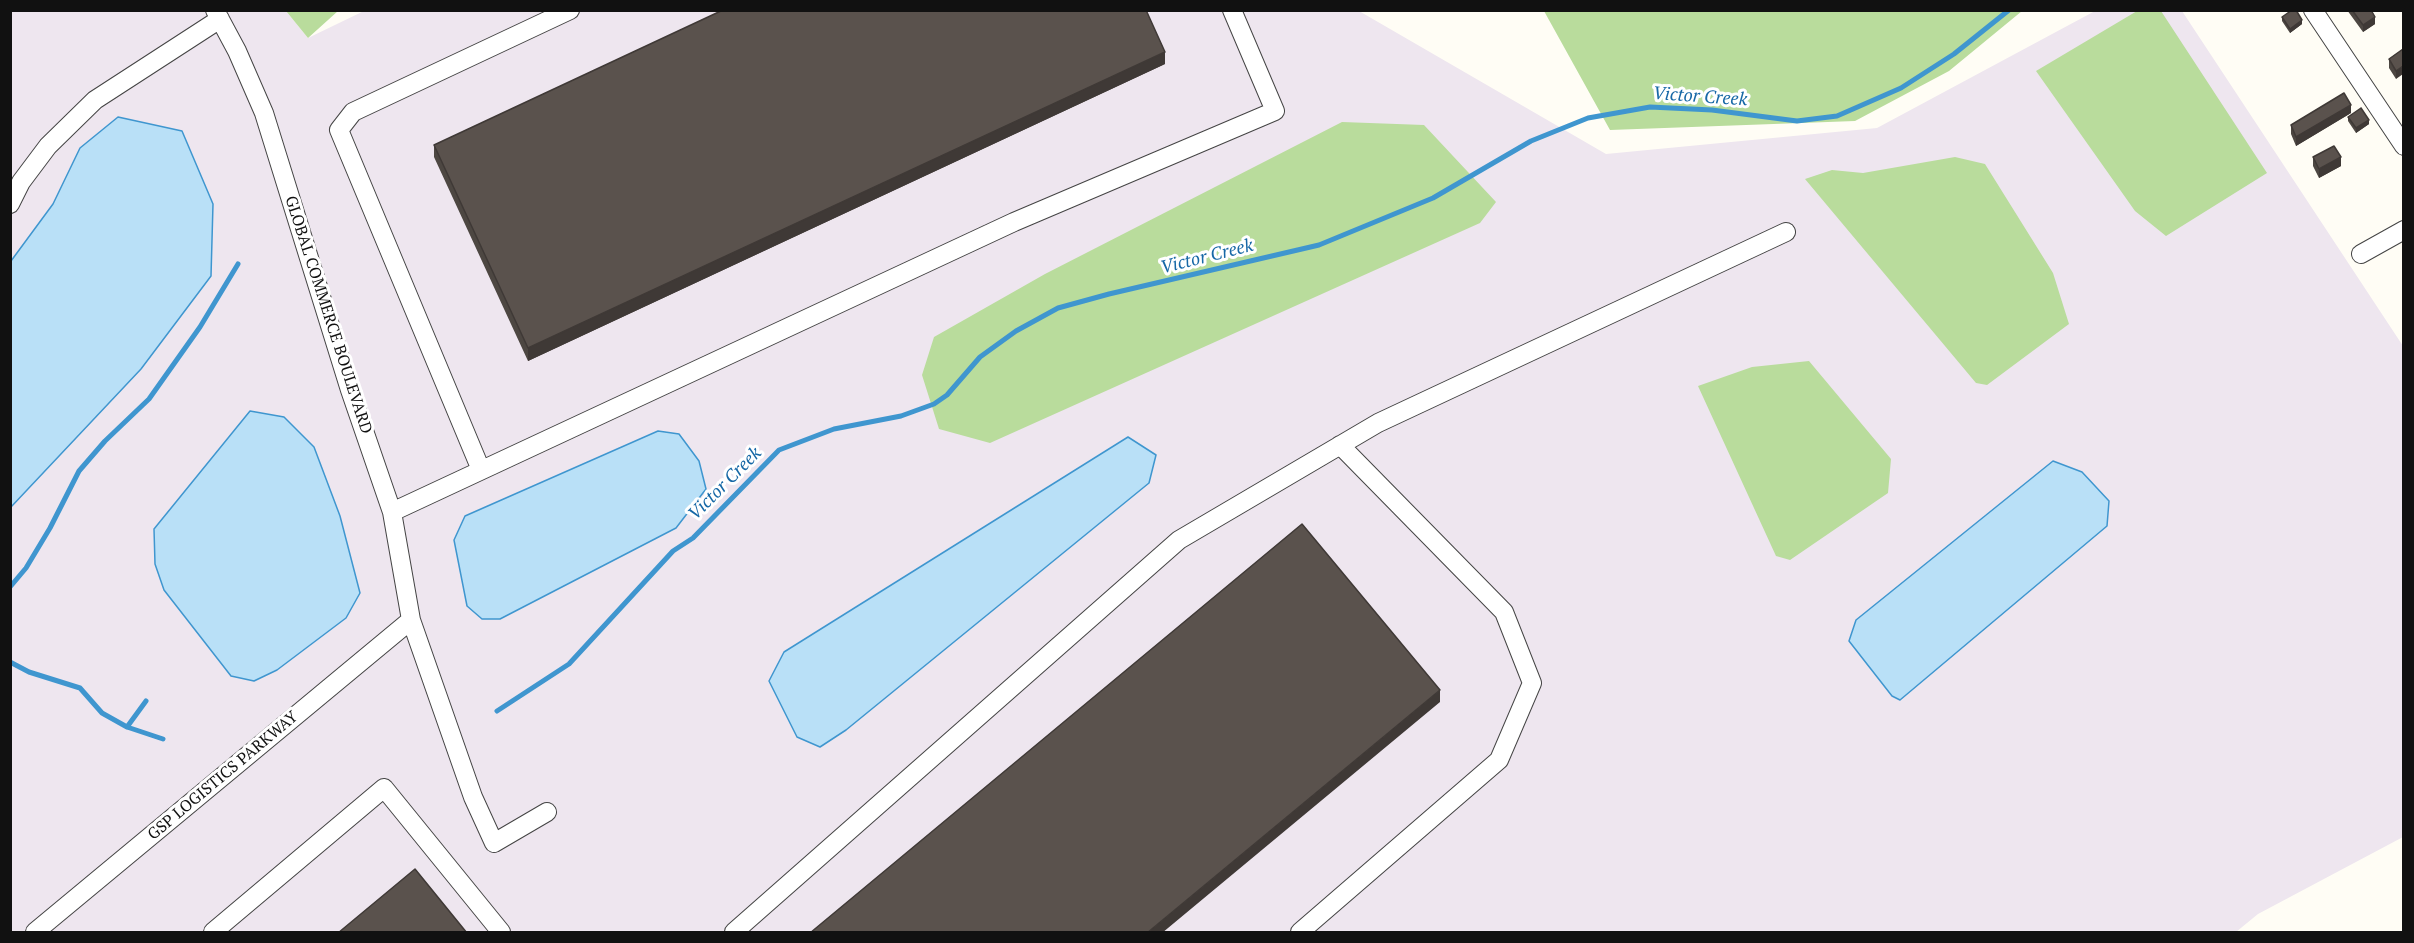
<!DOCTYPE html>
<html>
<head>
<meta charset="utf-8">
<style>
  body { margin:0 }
  #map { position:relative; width:2414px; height:943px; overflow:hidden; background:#fffdf5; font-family:"PT Serif",serif }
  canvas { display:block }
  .frame { position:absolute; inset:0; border:12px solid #111; pointer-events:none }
</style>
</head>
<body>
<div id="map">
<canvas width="2414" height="943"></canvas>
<div class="frame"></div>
</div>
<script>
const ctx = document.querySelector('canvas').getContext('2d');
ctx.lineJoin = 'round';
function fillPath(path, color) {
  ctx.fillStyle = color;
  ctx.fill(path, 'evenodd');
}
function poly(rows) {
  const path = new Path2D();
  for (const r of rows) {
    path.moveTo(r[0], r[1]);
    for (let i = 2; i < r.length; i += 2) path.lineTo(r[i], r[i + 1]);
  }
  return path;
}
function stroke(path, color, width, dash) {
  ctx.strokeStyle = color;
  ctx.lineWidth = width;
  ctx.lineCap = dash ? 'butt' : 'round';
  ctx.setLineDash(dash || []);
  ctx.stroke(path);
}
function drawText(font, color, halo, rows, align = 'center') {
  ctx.font = font + ' "PT Serif",serif';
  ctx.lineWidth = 6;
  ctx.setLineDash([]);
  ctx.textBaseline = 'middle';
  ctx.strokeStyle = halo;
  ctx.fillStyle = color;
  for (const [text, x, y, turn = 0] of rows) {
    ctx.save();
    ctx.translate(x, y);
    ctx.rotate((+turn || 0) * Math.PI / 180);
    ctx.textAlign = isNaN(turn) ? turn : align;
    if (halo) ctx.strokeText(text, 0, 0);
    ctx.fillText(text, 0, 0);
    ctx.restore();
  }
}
fillPath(poly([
  [366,10,1359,11,1606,154,1877,128,2095,11,2182,11,2403,346,2403,837,2258,914,2236,932,11,932,10,11,286,11,308,38]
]), '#eee6ef');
fillPath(poly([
  [286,11,338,11,308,38],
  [1544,11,2022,11,1949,71,1855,121,1610,130],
  [2137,11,2161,11,2267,173,2166,236,2135,211,2036,71],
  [1342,122,1424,125,1496,202,1480,223,990,443,939,429,922,375,934,337,1045,274],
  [1955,157,1985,164,2053,273,2069,324,1987,385,1976,383,1805,179,1832,170,1863,173],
  [1809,361,1891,459,1888,493,1790,560,1776,556,1698,386,1752,367]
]), '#b9dc9c');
const water = poly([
  [118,117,182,131,213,204,211,276,141,369,11,507,11,261,53,204,80,148,118,117],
  [250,411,284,417,314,447,340,516,360,593,346,618,277,670,254,681,231,676,164,590,155,564,154,529,250,411],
  [658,431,679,434,699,461,706,489,676,528,500,619,482,619,467,606,454,540,465,516,658,431],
  [1128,437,1156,455,1149,483,846,730,820,747,797,737,769,681,784,652,1128,437],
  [2053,461,2082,472,2109,501,2107,526,1900,700,1892,696,1849,641,1856,620,2053,461]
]);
fillPath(water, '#b9e0f7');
stroke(water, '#3f96cf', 1.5);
stroke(poly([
  [10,587,26,568,50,528,79,471,105,441,149,399,200,327,238,264],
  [10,662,29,672,80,688,102,713,127,727,163,739],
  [497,711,569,664,673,551,693,538,779,450,834,429,901,416,934,404,947,395,980,357,1016,331,1058,308,1109,294,1319,245,1433,198,1531,141,1588,118,1650,107,1712,110,1797,121,1837,116,1901,88,1954,54,2009,10],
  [127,727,146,701]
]), '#3f96cf', 5);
const minor = poly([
  [215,10,237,51,264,113,350,390,392,512,411,620,473,797,494,843,547,812],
  [2313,10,2404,146],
  [10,204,21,182,48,146,95,100,220,19],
  [2361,254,2404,230],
  [481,470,339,130,353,112,570,10],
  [392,512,1014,222,1275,111,1232,10],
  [35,932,411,620],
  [213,932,384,788,501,932],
  [734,932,1179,540,1378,423,1786,232],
  [1300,932,1499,760,1532,683,1504,612,1340,445]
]);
stroke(minor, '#444', 20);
stroke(minor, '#fff', 18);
fillPath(poly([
  [2347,10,2371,10,2375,24,2363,32],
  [2282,17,2302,24,2290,33,2282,21],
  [2403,49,2396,79,2389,68,2389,59],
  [1165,64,528,361,434,157,434,145],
  [2351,113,2296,146,2291,134,2291,125],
  [2348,117,2369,124,2356,133,2348,121],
  [2313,157,2341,166,2319,178,2313,166]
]), '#4d4742');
fillPath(poly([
  [2375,17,2375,24,2363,32,2363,25],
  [2302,20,2302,24,2290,33,2290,29],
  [1165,52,1165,64,528,361,528,348],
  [2403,66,2403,74,2396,79,2396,71],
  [2351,105,2351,113,2296,146,2296,137],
  [2369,120,2369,124,2356,133,2356,128],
  [2341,157,2341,166,2319,178,2319,169],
  [1440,690,1440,702,1162,933,1147,933]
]), '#3f3936');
const building = poly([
  [723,10,1146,10,1165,52,528,348,434,145,723,10],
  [2292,10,2296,10,2302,20,2290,29,2282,17,2292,10],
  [2352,10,2371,10,2375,17,2363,25,2352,10],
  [2403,49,2403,66,2396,71,2389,59,2403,49],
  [2344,93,2351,105,2296,137,2291,125,2344,93],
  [2361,108,2369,120,2356,128,2348,117,2361,108],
  [2334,146,2341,157,2319,169,2313,157,2334,146],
  [1302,524,1440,690,1147,933,810,933,1302,524],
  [415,869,467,933,338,933,415,869]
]);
fillPath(building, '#5a524d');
stroke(building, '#3f3936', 1.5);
drawText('16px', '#111', '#fff', [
  ["GLOBAL COMMERCE BOULEVARD",328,315,72],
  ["GSP LOGISTICS PARKWAY",223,776,-40]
]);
drawText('italic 18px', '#1768a6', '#fff', [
  ["Victor Creek",1700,97,4],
  ["Victor Creek",1207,257,-14],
  ["Victor Creek",725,484,-45]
]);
</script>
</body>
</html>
